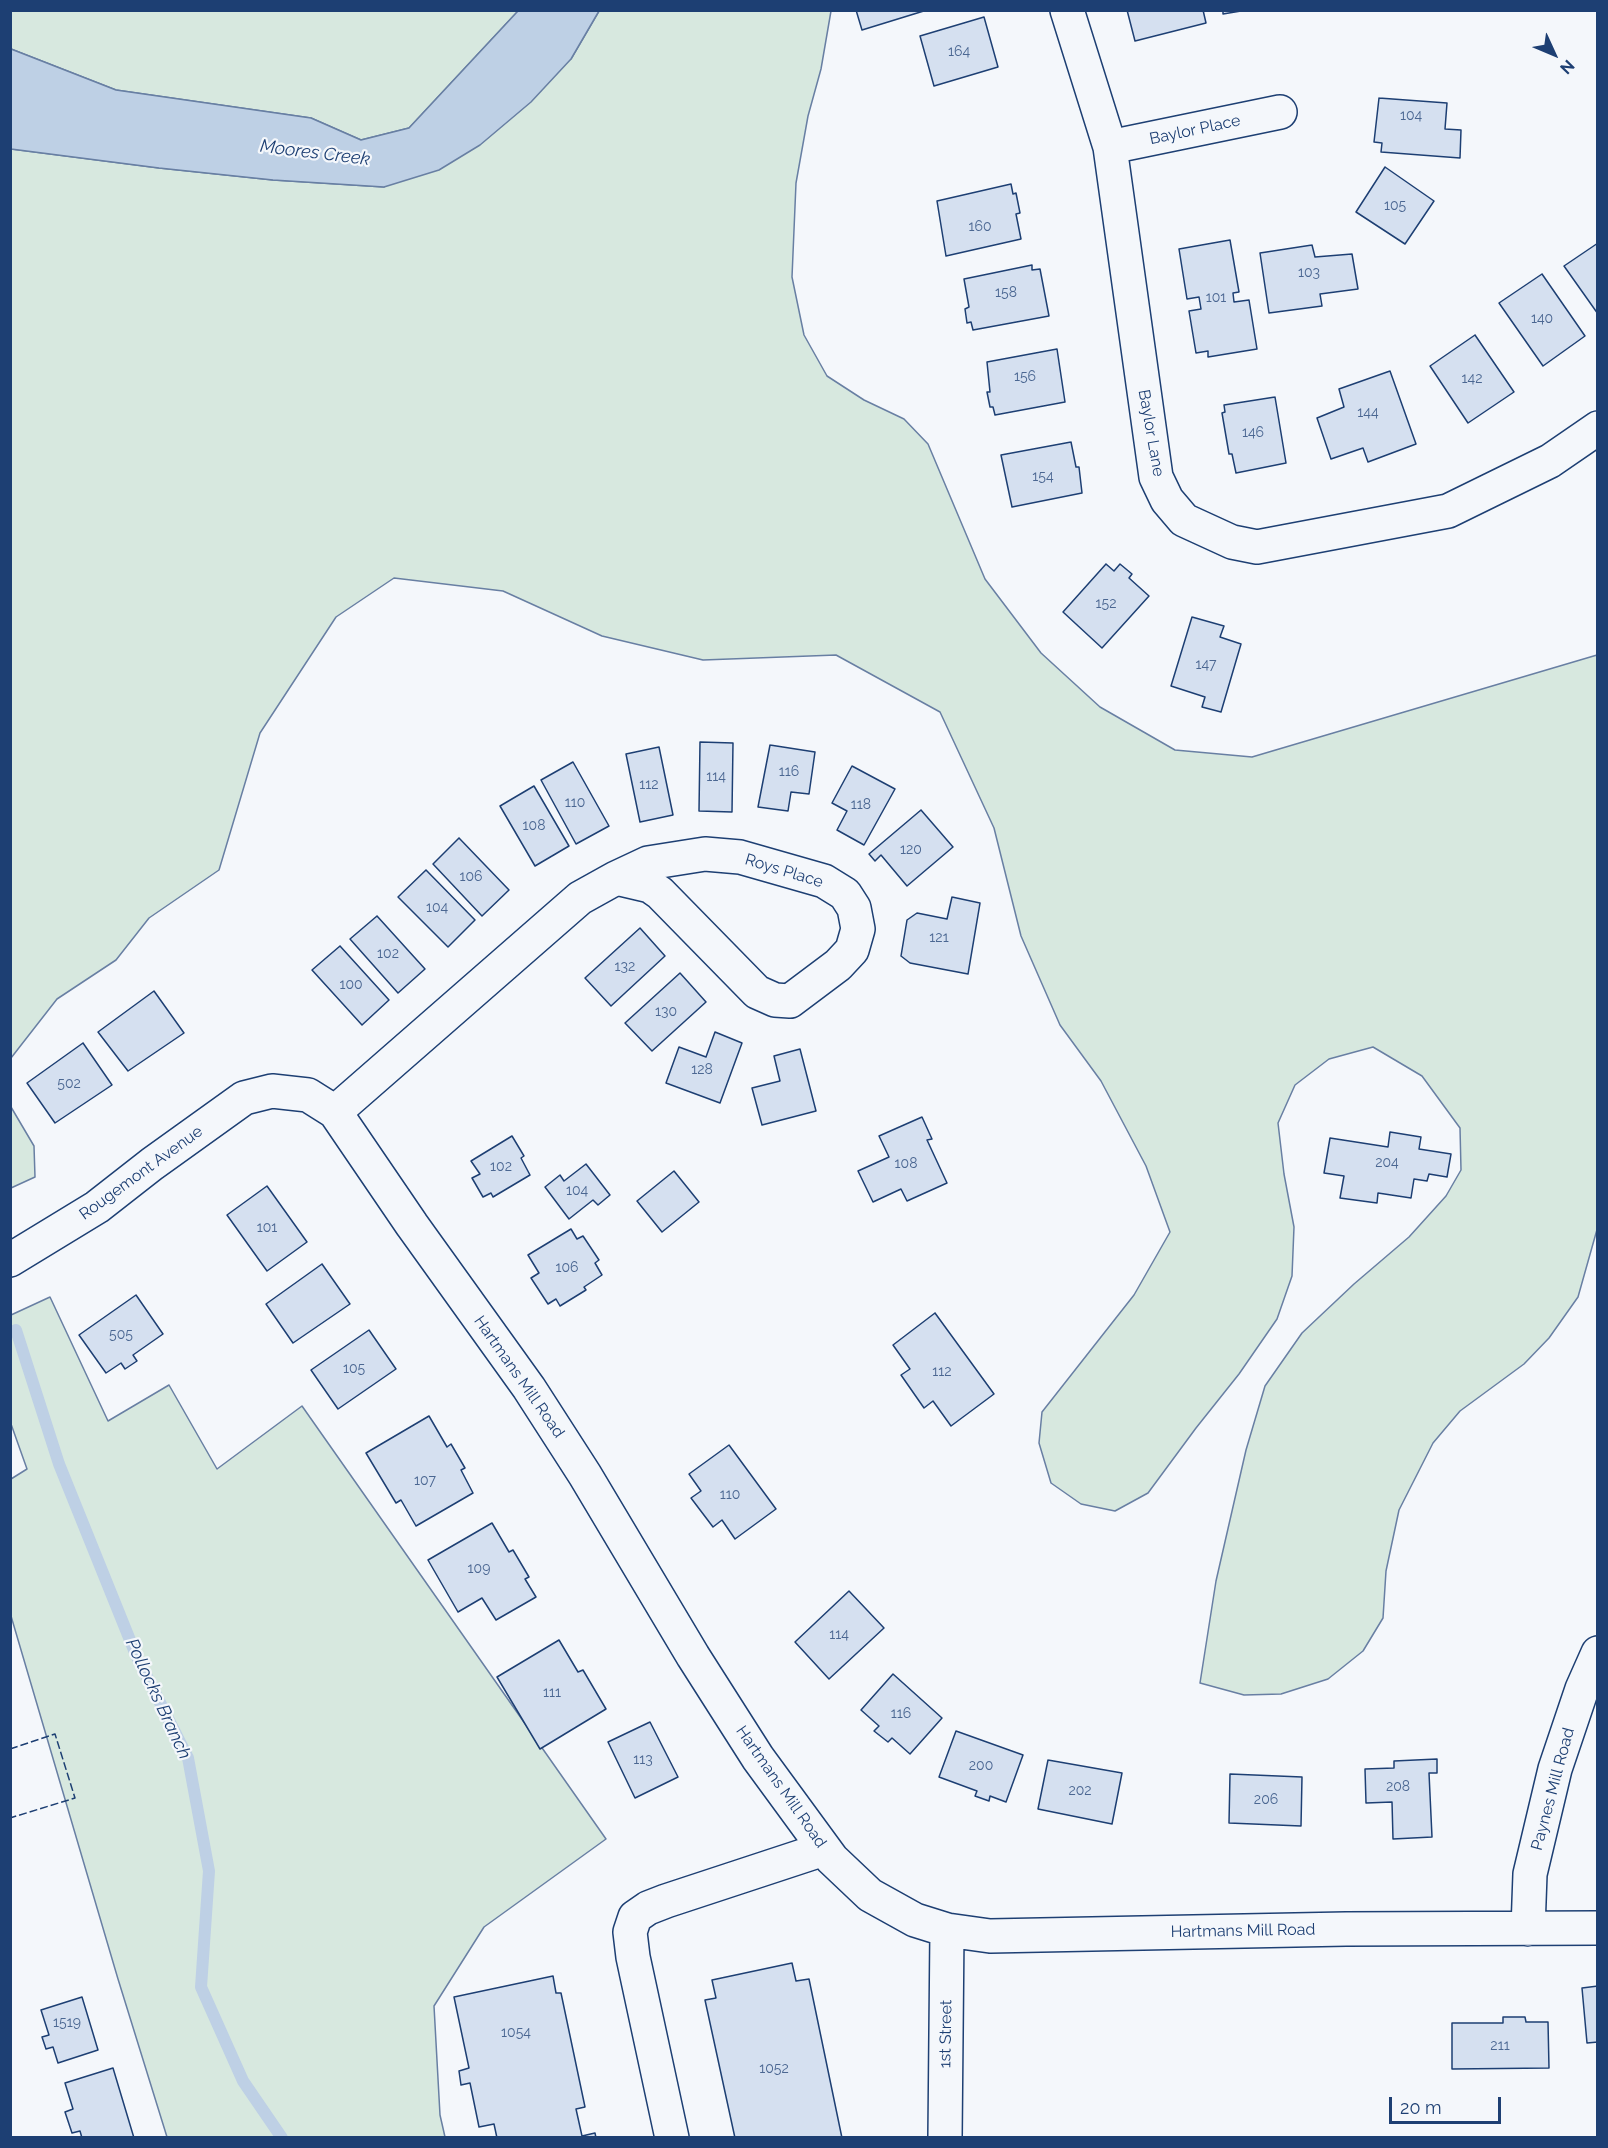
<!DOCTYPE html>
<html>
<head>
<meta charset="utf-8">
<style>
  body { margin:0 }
  #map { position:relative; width:1608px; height:2148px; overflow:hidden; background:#f4f7fb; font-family:Raleway,sans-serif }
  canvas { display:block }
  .frame { position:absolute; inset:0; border:12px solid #1d3f73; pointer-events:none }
  .north { position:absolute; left:1524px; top:24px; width:60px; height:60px; -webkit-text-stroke:4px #f4f7fb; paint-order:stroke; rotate:134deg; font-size:16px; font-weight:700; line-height:24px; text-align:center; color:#1d3f73 }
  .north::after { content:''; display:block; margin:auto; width:21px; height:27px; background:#1d3f73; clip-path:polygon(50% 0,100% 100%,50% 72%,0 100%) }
  .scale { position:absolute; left:1389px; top:2097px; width:112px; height:27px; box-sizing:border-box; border:3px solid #1d3f73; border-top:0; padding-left:8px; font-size:18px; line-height:21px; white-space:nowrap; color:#1d3f73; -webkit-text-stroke:4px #f4f7fb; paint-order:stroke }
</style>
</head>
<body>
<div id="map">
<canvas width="1608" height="2148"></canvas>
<div class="frame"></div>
<div class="north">N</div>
<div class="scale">20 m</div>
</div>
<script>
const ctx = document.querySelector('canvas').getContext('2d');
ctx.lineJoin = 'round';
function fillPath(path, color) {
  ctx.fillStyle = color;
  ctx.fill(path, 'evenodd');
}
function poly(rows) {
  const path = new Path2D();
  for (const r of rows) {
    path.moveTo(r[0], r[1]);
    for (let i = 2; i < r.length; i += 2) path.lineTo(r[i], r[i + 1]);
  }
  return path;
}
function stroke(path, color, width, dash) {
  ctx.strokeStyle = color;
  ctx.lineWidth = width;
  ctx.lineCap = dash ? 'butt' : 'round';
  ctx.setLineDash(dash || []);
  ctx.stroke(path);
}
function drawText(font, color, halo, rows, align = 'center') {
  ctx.font = font + ' Raleway,sans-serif';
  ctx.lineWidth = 4.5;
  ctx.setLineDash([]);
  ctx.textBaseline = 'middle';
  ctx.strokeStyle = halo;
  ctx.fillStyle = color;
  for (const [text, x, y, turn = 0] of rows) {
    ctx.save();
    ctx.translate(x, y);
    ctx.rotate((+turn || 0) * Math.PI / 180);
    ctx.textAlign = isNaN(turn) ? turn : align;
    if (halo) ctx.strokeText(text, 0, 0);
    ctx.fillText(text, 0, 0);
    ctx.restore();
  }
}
const green = poly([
  [10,11,518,11,409,128,361,140,311,118,116,90,11,49,10,11],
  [599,11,831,11,821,69,808,116,796,183,792,277,804,335,827,376,864,400,904,419,928,444,985,579,1041,653,1100,707,1175,750,1252,757,1597,655,1598,1226,1578,1297,1549,1338,1524,1364,1460,1411,1433,1443,1399,1510,1386,1571,1383,1618,1363,1651,1328,1679,1281,1694,1244,1695,1200,1683,1216,1581,1246,1450,1265,1386,1302,1333,1354,1284,1409,1237,1446,1196,1461,1170,1460,1128,1422,1076,1373,1047,1329,1059,1295,1085,1278,1123,1284,1174,1294,1227,1292,1276,1277,1319,1239,1374,1196,1428,1148,1493,1115,1511,1081,1504,1051,1483,1039,1443,1042,1412,1134,1295,1170,1232,1146,1166,1101,1081,1060,1025,1021,936,994,828,940,712,836,655,703,660,602,636,503,591,394,578,336,617,260,733,219,870,149,918,116,960,57,999,11,1058,11,149,159,168,273,180,384,187,571,59,599,11],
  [10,1101,11,1107,34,1146,35,1177,11,1188,10,1101],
  [50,1297,108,1421,169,1385,217,1469,302,1406,606,1839,484,1927,434,2006,440,2115,445,2137,167,2137,118,1979,11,1616,11,1479,27,1469,11,1424,11,1315,50,1297]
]);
fillPath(green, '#d7e8df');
stroke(green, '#687fa3', 1.5);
const water = poly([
  [518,11,599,11,571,59,531,102,480,145,439,170,384,187,273,180,159,168,11,149,11,49,116,90,311,118,361,140,409,128,518,11]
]);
fillPath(water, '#bed0e5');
stroke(water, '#687fa3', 1.5);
stroke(poly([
  [16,1330,59,1464,136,1655,188,1758,209,1871,201,1987,243,2081,282,2138]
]), '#bed0e5', 12);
const building = poly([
  [856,10,927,10,862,30,856,10],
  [1127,10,1203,10,1206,23,1135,41,1127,10],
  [1223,10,1247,10,1223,14,1223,10],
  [984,17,998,67,934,86,920,36,984,17],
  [1379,98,1447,103,1445,129,1461,130,1460,158,1381,152,1382,143,1374,142,1379,98],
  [1385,167,1434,201,1405,244,1356,212,1385,167],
  [1011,184,1013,194,1016,193,1020,213,1016,214,1021,239,946,256,937,201,1011,184],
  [1230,240,1239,292,1233,293,1234,302,1249,300,1257,349,1208,357,1208,351,1196,353,1189,311,1201,309,1199,297,1187,299,1179,249,1230,240],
  [1598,243,1598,314,1564,266,1598,243],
  [1312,245,1315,257,1352,254,1358,289,1320,294,1322,306,1269,313,1260,253,1312,245],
  [1032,265,1032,270,1040,269,1049,316,973,330,971,322,967,323,965,309,969,307,964,279,1032,265],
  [1542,274,1585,336,1543,366,1499,303,1542,274],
  [1475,335,1514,392,1468,423,1430,366,1475,335],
  [1057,349,1065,402,995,415,993,407,990,407,987,392,990,392,987,362,1057,349],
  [1390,371,1416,444,1368,462,1363,448,1331,459,1317,418,1344,407,1339,389,1390,371],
  [1275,397,1286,463,1236,473,1232,454,1229,454,1222,413,1225,412,1224,405,1275,397],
  [1071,442,1076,467,1079,467,1082,493,1012,507,1001,455,1071,442],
  [1106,564,1114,571,1120,564,1132,574,1129,578,1149,596,1102,648,1063,612,1106,564],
  [1192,617,1224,626,1220,637,1241,644,1221,712,1202,707,1205,697,1171,686,1192,617],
  [700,742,733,743,732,812,699,811,700,742],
  [770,745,815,752,809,794,791,792,788,811,758,807,770,745],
  [659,747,673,815,640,822,626,754,659,747],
  [573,762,609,826,576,844,541,780,573,762],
  [852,766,895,789,864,845,837,830,847,811,832,803,852,766],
  [534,786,569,846,535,866,500,806,534,786],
  [921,810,953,847,907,886,881,855,875,861,869,854,921,810],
  [459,838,509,890,482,916,433,864,459,838],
  [426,870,475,920,448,947,398,897,426,870],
  [952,897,980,903,968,974,910,963,901,956,907,920,917,913,947,919,952,897],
  [377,916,425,969,398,993,350,939,377,916],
  [640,928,665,956,611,1006,585,978,640,928],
  [340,946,389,1000,362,1025,312,970,340,946],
  [680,973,706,1002,652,1051,625,1023,680,973],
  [154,991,184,1033,128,1071,98,1032,154,991],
  [715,1032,742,1043,720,1103,666,1083,679,1047,706,1057,715,1032],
  [83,1043,112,1085,55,1123,27,1083,83,1043],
  [800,1049,816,1111,762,1125,752,1088,780,1081,774,1056,800,1049],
  [922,1117,932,1139,927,1140,947,1183,907,1201,901,1189,873,1202,858,1171,889,1157,879,1136,922,1117],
  [1390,1132,1421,1137,1419,1149,1451,1154,1447,1177,1429,1174,1427,1181,1414,1179,1411,1198,1378,1193,1377,1203,1340,1198,1344,1176,1324,1173,1330,1138,1388,1147,1390,1132],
  [512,1136,524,1156,521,1158,530,1175,493,1197,491,1193,483,1197,472,1178,480,1174,471,1161,512,1136],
  [586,1164,610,1195,598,1205,593,1200,569,1219,545,1187,560,1175,564,1181,586,1164],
  [674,1171,699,1202,662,1232,637,1201,674,1171],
  [267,1186,307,1242,267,1271,227,1215,267,1186],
  [571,1229,577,1239,583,1236,599,1260,595,1263,602,1275,584,1287,586,1290,560,1306,556,1299,548,1304,531,1278,539,1273,528,1255,571,1229],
  [322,1264,350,1304,293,1343,266,1304,322,1264],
  [136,1295,163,1334,133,1355,137,1361,125,1369,121,1363,106,1373,79,1335,136,1295],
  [935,1313,994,1394,951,1426,933,1401,924,1408,901,1375,910,1369,893,1345,935,1313],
  [369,1330,396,1369,338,1409,311,1370,369,1330],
  [429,1416,447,1447,451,1444,465,1468,461,1470,473,1493,416,1526,401,1500,396,1503,366,1453,429,1416],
  [729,1445,776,1509,735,1539,722,1520,713,1527,691,1498,701,1491,689,1474,729,1445],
  [492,1523,509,1552,513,1550,529,1577,525,1579,536,1597,496,1620,482,1598,458,1612,428,1560,492,1523],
  [849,1591,884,1628,829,1679,795,1642,849,1591],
  [559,1640,578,1672,583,1670,606,1709,540,1749,497,1677,559,1640],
  [893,1674,942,1718,910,1754,892,1738,888,1742,874,1731,879,1726,861,1710,893,1674],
  [650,1722,678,1777,635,1798,608,1742,650,1722],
  [956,1731,1023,1755,1006,1802,990,1796,989,1801,975,1796,977,1791,939,1777,956,1731],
  [1437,1759,1437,1773,1429,1773,1432,1837,1393,1839,1392,1802,1366,1803,1365,1769,1394,1768,1394,1761,1437,1759],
  [1048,1760,1122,1773,1112,1824,1038,1809,1048,1760],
  [1230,1774,1302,1777,1301,1826,1229,1823,1230,1774],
  [792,1963,796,1981,809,1979,842,2138,735,2138,705,2000,716,1998,712,1980,792,1963],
  [553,1976,556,1993,561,1993,585,2107,576,2109,582,2136,595,2133,596,2138,497,2138,494,2124,479,2127,470,2083,461,2085,459,2071,469,2068,454,1997,553,1976],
  [1598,1986,1598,2042,1587,2043,1582,1988,1598,1986],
  [82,1997,98,2050,58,2063,53,2047,46,2049,42,2037,49,2035,41,2010,82,1997],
  [1503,2017,1525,2017,1526,2022,1548,2022,1549,2068,1452,2069,1452,2023,1503,2023,1503,2017],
  [113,2068,134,2138,82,2138,80,2131,72,2133,65,2112,73,2109,65,2083,113,2068]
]);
fillPath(building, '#d5e0f0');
stroke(building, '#1d3f73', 1.5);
const minor = poly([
  [1067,10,1110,147,1156,477,1167,500,1184,520,1232,542,1257,547,1448,511,1550,461,1598,428],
  [1110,147,1280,112],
  [335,1112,580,898,616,878,648,863,705,854,740,857,824,881,845,894,854,908,858,929,852,950,838,965,790,1001,775,1000,757,992,660,893,650,886,616,878],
  [10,1260,97,1207,152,1164,244,1098,272,1091,308,1095,335,1112,412,1225,529,1388,585,1475,693,1656,758,1758,832,1859,870,1895,915,1920,947,1930,990,1936,1346,1929,1598,1928],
  [1528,1929,1530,1874,1555,1769,1582,1689,1598,1653],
  [672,2138,633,1957,630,1932,635,1917,648,1908,666,1901,824,1849],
  [945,2138,947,1930]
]);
stroke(minor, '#1d3f73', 36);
stroke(minor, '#f4f7fb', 33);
stroke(poly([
  [10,1749,55,1734,75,1798,10,1818]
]), '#1d3f73', 1.5, [8, 3]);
drawText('14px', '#4b6792', null, [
  ["164",959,52],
  ["104",1411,116],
  ["105",1395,206],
  ["160",980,227],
  ["103",1309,273],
  ["158",1006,293],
  ["101",1216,298],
  ["140",1542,319],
  ["156",1025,377],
  ["142",1472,379],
  ["144",1368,413],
  ["146",1253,433],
  ["154",1043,477],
  ["152",1106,604],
  ["147",1206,665],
  ["116",789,772],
  ["114",716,777],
  ["112",649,785],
  ["110",575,803],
  ["118",861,805],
  ["108",534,826],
  ["120",911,850],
  ["106",471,877],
  ["104",437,908],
  ["121",939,938],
  ["102",388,954],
  ["132",625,967],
  ["100",351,985],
  ["130",666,1012],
  ["128",702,1070],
  ["502",69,1084],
  ["204",1387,1163],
  ["108",906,1164],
  ["102",501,1167],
  ["104",577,1191],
  ["101",267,1228],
  ["106",567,1268],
  ["505",121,1335],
  ["105",354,1369],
  ["112",942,1372],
  ["107",425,1481],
  ["110",730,1495],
  ["109",479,1569],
  ["114",839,1635],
  ["111",552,1693],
  ["116",901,1714],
  ["113",643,1760],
  ["200",981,1766],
  ["208",1398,1787],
  ["202",1080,1791],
  ["206",1266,1800],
  ["1519",67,2023],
  ["1054",516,2033],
  ["211",1500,2046],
  ["1052",774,2069]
]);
drawText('16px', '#1d3f73', '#f4f7fb', [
  ["Baylor Place",1195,130,-12],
  ["Baylor Lane",1151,433,80],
  ["Roys Place",784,871,17],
  ["Rougemont Avenue",141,1173,-36],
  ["Hartmans Mill Road",519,1377,55],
  ["Hartmans Mill Road",781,1787,55],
  ["Paynes Mill Road",1553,1789,-75],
  ["Hartmans Mill Road",1243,1931,-1],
  ["1st Street",946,2034,-89]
]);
drawText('italic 18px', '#1d3f73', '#f4f7fb', [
  ["Moores Creek",315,153,7],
  ["Pollocks Branch",158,1699,65]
]);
</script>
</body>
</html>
